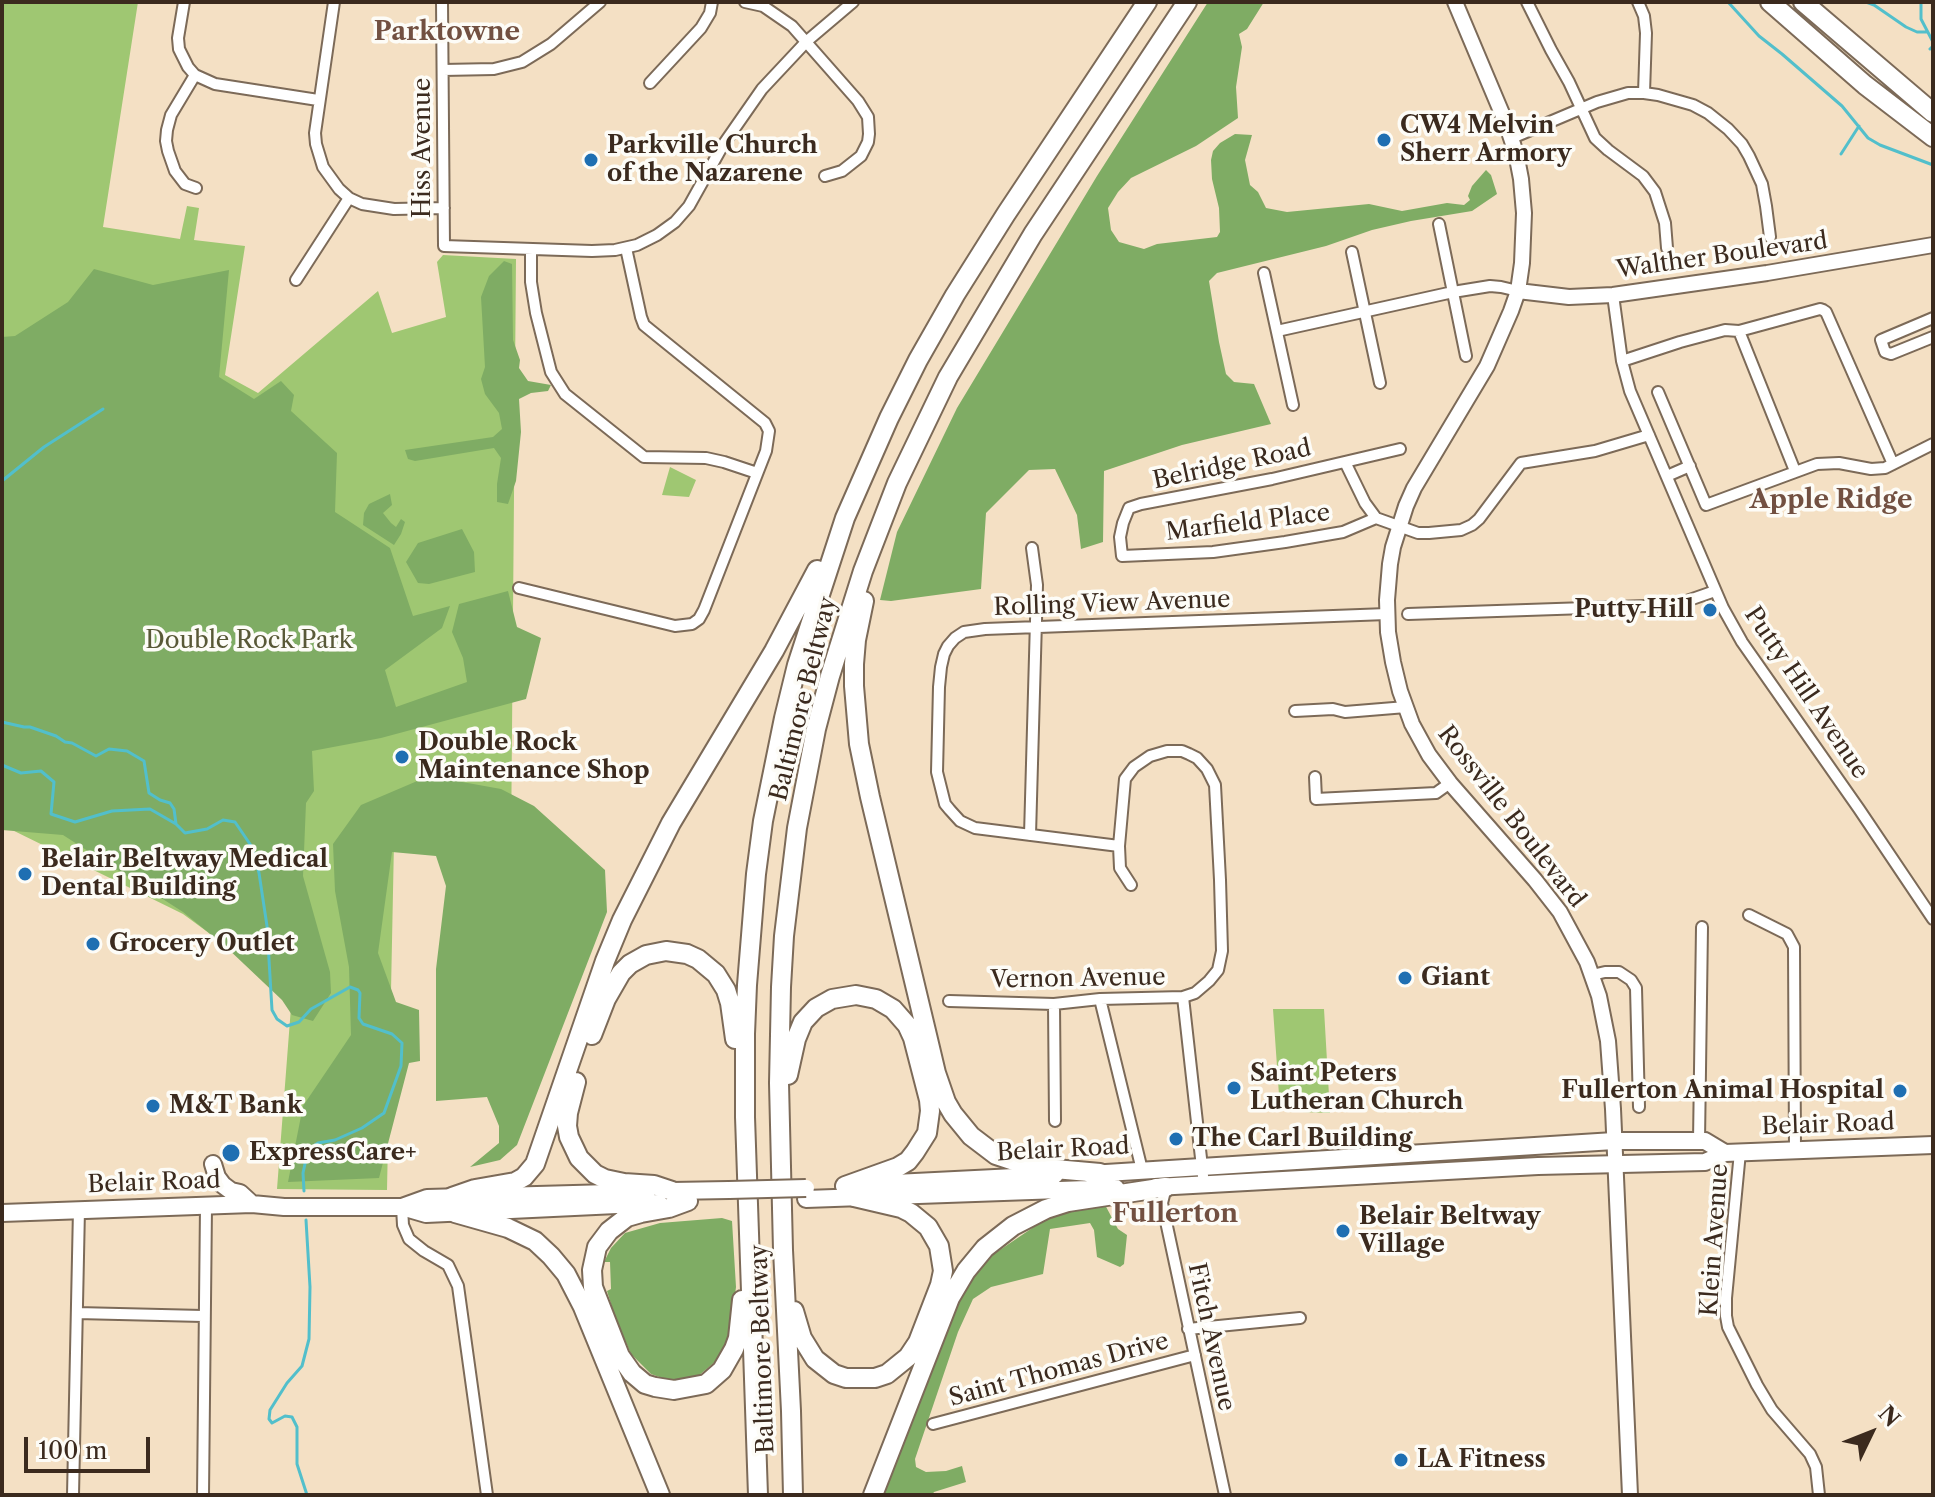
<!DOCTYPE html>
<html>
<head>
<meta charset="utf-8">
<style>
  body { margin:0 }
  #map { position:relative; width:1935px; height:1497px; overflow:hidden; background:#f4e0c4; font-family:"Libre Caslon Text",serif }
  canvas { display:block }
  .frame { position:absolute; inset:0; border:4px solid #3b2a1e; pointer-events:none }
  .north { position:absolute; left:1831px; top:1393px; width:80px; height:80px; -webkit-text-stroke:6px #fdfcf7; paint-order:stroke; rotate:47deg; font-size:22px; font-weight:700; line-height:32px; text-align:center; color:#3b2a1e }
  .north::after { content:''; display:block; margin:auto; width:28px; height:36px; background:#3b2a1e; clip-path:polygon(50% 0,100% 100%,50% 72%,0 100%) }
  .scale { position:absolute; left:24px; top:1437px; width:126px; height:36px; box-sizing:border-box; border:4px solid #3b2a1e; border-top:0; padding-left:10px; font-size:24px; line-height:28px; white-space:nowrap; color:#3b2a1e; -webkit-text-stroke:6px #fdfcf7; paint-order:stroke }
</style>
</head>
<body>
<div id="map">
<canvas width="1935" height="1497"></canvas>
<div class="frame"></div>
<div class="north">N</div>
<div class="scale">100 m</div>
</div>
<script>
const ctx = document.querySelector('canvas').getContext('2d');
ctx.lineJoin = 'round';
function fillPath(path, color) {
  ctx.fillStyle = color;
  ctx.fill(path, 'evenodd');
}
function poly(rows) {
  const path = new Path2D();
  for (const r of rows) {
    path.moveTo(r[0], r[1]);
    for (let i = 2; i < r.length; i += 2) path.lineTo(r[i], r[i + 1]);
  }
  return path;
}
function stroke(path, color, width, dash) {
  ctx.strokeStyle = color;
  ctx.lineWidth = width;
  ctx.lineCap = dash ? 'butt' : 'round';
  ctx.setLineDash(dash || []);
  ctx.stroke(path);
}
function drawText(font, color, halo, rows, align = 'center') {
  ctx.font = font + ' "Libre Caslon Text",serif';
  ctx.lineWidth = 7;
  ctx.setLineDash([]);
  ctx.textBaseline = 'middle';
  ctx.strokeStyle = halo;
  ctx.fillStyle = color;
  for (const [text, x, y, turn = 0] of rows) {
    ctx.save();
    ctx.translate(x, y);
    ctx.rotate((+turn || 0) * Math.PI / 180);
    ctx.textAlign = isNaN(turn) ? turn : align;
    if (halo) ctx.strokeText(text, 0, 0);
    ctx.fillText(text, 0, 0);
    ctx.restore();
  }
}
fillPath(poly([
  [2,2,138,2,103,227,180,239,187,206,199,208,194,240,245,246,225,375,258,393,378,291,392,333,446,317,437,262,443,255,516,259,511,849,394,842,387,1190,277,1189,292,994,183,914,2,825],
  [670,467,696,480,689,497,662,495],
  [1273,1009,1324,1009,1330,1113,1302,1112,1300,1095,1279,1095]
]), '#9fc772');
fillPath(poly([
  [1208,2,1264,2,1247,29,1239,34,1242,47,1236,87,1238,118,1196,146,1131,178,1118,192,1108,208,1111,230,1119,242,1144,249,1157,244,1217,237,1220,232,1219,208,1212,179,1211,160,1213,151,1220,143,1235,134,1252,135,1245,160,1250,185,1258,192,1266,208,1287,212,1369,204,1402,211,1447,203,1464,205,1470,200,1468,196,1472,186,1486,170,1491,175,1497,194,1472,211,1411,221,1372,230,1326,246,1217,273,1209,281,1219,342,1226,374,1234,382,1254,384,1271,424,1182,445,1104,471,1103,542,1081,549,1077,515,1055,469,1029,470,986,513,981,589,891,601,880,600,897,532,957,408,1097,176],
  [504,261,512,264,513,340,520,360,519,368,528,381,551,385,548,391,531,393,519,399,521,432,516,481,508,504,497,502,497,484,501,458,494,448,415,461,408,459,405,450,493,437,502,429,499,413,485,394,481,379,485,367,481,297,489,276],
  [94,269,153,285,229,270,219,377,254,399,281,381,294,395,291,411,337,453,335,512,390,548,413,616,450,606,442,628,385,670,396,707,467,682,463,658,452,632,459,604,508,591,517,627,541,638,526,699,381,738,312,751,314,791,306,803,303,876,330,972,331,993,313,1021,292,1015,282,1000,225,946,183,912,63,835,2,830,2,337,15,336,68,302],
  [390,494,392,505,383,513,391,523,396,527,401,519,405,522,401,534,394,545,363,525,364,513,369,504],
  [462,529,474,552,475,572,429,584,418,583,406,562,418,543],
  [429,776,501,789,534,806,605,870,607,912,517,1145,500,1160,470,1167,499,1143,499,1126,487,1097,436,1101,436,969,446,886,436,856,392,852,378,953,396,1002,419,1010,420,1061,409,1063,379,1178,288,1182,303,1106,351,1035,349,967,335,891,333,844,361,805],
  [1104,1203,1118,1229,1127,1235,1124,1264,1120,1267,1097,1257,1094,1230,1090,1223,1050,1229,1043,1274,991,1287,973,1299,958,1332,915,1459,916,1467,926,1472,946,1471,962,1466,966,1482,934,1492,932,1495,882,1495,947,1330,968,1283,994,1254,1050,1216],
  [722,1218,732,1221,736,1287,730,1335,722,1356,697,1377,673,1382,651,1374,631,1354,615,1317,607,1291,611,1289,610,1262,604,1262,611,1248,625,1233,660,1223]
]), '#7fac64');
stroke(poly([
  [1728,2,1759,36,1782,54,1842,106,1868,138,1880,145,1933,165],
  [1866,2,1874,5,1906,27,1917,32,1926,32],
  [1921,2,1921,19,1933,42],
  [1930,49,1933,46],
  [1841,154,1859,126],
  [2,481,44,447,103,409],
  [2,722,24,727,30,727,56,736,65,742,72,743,96,756,109,749,127,751,144,761,149,793,160,800,170,803,174,809,176,824],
  [2,765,21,773,41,771,54,782,51,814,75,822,112,811,150,809,176,824,185,833,207,829,223,820,235,822,252,847,259,873,267,926,272,1010,277,1019,287,1026,299,1022,311,1009,350,987,358,990,360,993,359,1018,363,1024,392,1034,402,1043,401,1066,384,1113,362,1128,335,1140,318,1143,308,1150,303,1173,304,1191],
  [306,1220,310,1287,309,1339,302,1366,287,1383,270,1410,269,1419,272,1423,285,1416,292,1417,297,1427,297,1464,307,1495]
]), '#52bfcb', 3);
const minor = poly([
  [184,2,178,38,179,49,188,67,195,75,215,84,318,100],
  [334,2,315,133,316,144,323,167,339,189,349,198,362,204,394,209,444,208],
  [442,2,444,246,592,251,615,250,637,245,657,235,675,222,689,206,723,145,762,89,807,41,853,2],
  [745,2,763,6,792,26,858,101,868,117,869,134,868,142,861,156,842,171,825,176],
  [1527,2,1551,50,1569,82,1595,138,1608,150,1643,176,1655,192,1665,223,1667,248],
  [1638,2,1644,16,1646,33,1644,93],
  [443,70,494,69,522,62,551,44,600,2],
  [195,75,171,115,167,130,166,141,168,151,175,171,185,184,196,188],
  [650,83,701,28,710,13,712,2],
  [1512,138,1597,102,1628,93,1644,93,1658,95,1693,105,1708,113,1728,129,1742,144,1749,156,1762,184,1766,206,1770,237],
  [1439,224,1466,356],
  [531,250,531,282,536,313,551,372,565,394,644,457,706,458,724,462,757,473],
  [1352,252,1380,383],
  [1264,273,1293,405],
  [296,280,349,198],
  [1613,295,1622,361,1630,391,1723,608,1742,642,1859,809,1933,919],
  [1933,318,1881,340,1885,352,1891,354,1933,337],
  [1277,331,1453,292,1490,286,1501,287,1518,291],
  [1739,331,1795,471],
  [1622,361,1680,342,1725,330,1739,331,1820,309,1823,310,1826,312,1893,464],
  [1658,392,1706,505,1817,464,1839,463,1871,469,1885,468,1933,444],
  [1345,462,1365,503,1376,518,1418,533,1429,533,1461,530,1472,525,1479,519,1521,463,1595,451,1649,435],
  [1667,476,1690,466],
  [1376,518,1343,532,1285,542,1213,552,1122,556,1120,537,1123,523,1129,508,1141,504,1272,479,1400,449],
  [519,588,675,626,692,624,699,619,704,610,766,451,769,431,765,423,644,325,641,317,626,248],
  [1408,614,1675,605,1715,591],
  [1295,711,1333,709,1345,712,1406,707],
  [1315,777,1316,799,1436,793,1450,783],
  [1030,835,1037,585,1032,548],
  [1119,846,975,828,960,821,950,810,945,804,937,772,939,687,941,667,944,654,948,646,955,638,964,632,985,629,1387,614],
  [1749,915,1787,934,1794,947,1795,1150],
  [1592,975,1605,972,1619,972,1631,980,1636,988,1639,1107],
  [1183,997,1204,1185],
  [1100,999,1142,1170],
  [949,1001,1054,1004,1100,999,1183,997,1195,993,1209,981,1218,970,1222,951,1220,880,1215,785,1207,769,1197,758,1189,754,1182,751,1167,751,1150,756,1134,767,1125,779,1119,846,1120,868,1131,885],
  [1054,1004,1055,1121],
  [1699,1141,1702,927],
  [1740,1152,1726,1298,1726,1316,1728,1327,1757,1385,1772,1410,1810,1454,1816,1467,1819,1495],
  [1166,1187,1162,1203,1225,1495],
  [402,1207,403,1225,409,1239,424,1251,448,1265,458,1286,487,1495],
  [77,1313,203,1316],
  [1188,1329,1300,1318],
  [933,1424,1195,1355],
  [73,1495,79,1209],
  [203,1495,206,1206]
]);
const secondary = poly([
  [1455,2,1506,123,1516,153,1521,179,1524,213,1522,263,1518,291,1511,311,1487,366,1414,488,1406,506,1393,547,1390,564,1387,600,1388,632,1393,662,1400,691,1412,724,1429,755,1450,783,1535,880,1560,912,1587,962,1599,996,1608,1041,1613,1109,1630,1495],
  [1518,291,1569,297,1613,295,1767,273,1933,245]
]);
const primary = poly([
  [213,1164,217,1177,223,1185,231,1191,240,1193,252,1204],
  [402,1207,427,1198,647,1192],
  [2,1213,252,1204,284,1207,402,1207,426,1214,659,1203]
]);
const trunk = poly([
  [1090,1174,1614,1141,1705,1141,1725,1153],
  [855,1185,1055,1175],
  [1156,1187,1538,1166,1705,1162,1725,1153,1933,1145],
  [672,1191,729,1190],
  [806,1199,1116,1188]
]);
const motorway = poly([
  [1770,2,1865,85,1933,137],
  [1803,2,1933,113],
  [864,601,856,640,854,664,854,686,859,744,870,797,927,1035,936,1073,946,1102,953,1114,971,1136,996,1155,1032,1167,1100,1173],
  [592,1035,606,999,621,973,630,964,646,955,666,951,687,954,698,959,716,974,726,990,730,1003,735,1039],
  [788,1075,796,1039,803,1022,816,1008,832,999,856,995,876,999,893,1009,907,1025,913,1038,929,1100,930,1111,927,1133,915,1152,908,1161,898,1167,845,1186],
  [576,1082,568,1113,567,1126,569,1137,579,1158,595,1174,605,1179,624,1183,654,1185,672,1191],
  [452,1197,475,1189,515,1182,524,1177,535,1164,605,961,622,920,671,823,774,651,817,570],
  [688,1201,669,1208,641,1213,627,1217,609,1231,597,1247,592,1270,593,1287,620,1356,632,1373,645,1384,655,1387,674,1390,706,1384,722,1370,734,1349,738,1338,742,1300],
  [455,1213,508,1228,535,1241,551,1256,566,1274,583,1307,660,1495],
  [794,1311,802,1338,815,1359,834,1374,846,1378,875,1378,887,1374,908,1357,918,1342,940,1285,943,1271,939,1246,928,1227,911,1213,901,1208,854,1197],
  [758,1495,745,1117,745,1034,747,985,756,874,763,821,784,718,797,665,845,518,889,418,918,360,955,295,1006,214,1147,2],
  [793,1495,791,1411,783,1250,779,1083,781,987,784,936,797,828,816,729,830,676,863,571,897,483,948,377,1033,234,1187,2],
  [873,1495,950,1298,966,1271,985,1248,1013,1226,1046,1209,1068,1202,1166,1187]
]);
stroke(minor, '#7c6a58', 14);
stroke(secondary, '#7c6a58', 18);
stroke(primary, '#7c6a58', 20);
stroke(trunk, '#7c6a58', 20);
stroke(motorway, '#7c6a58', 22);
stroke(minor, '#fff', 10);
stroke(secondary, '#fff', 14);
stroke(primary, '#fff', 16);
stroke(trunk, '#fff', 16);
stroke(motorway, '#fff', 18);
const trunkBridge = poly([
  [729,1190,806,1188]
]);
stroke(trunkBridge, '#7c6a58', 20, []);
stroke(trunkBridge, '#fff', 16);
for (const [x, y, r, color] of [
  [1384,140,8,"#1f6fb2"],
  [591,160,8,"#1f6fb2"],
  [1710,610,8,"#1f6fb2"],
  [402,757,8,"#1f6fb2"],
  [25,874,8,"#1f6fb2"],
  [93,944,8,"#1f6fb2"],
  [1405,978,8,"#1f6fb2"],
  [1234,1088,8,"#1f6fb2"],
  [1900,1091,8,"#1f6fb2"],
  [153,1106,8,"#1f6fb2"],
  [1176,1139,8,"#1f6fb2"],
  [231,1153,10,"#1f6fb2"],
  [1343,1231,8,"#1f6fb2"],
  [1401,1460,8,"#1f6fb2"]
]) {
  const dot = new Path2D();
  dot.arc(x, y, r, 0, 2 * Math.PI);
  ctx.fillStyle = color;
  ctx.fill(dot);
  stroke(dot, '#fdfcf7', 3);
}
drawText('bold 24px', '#3b2a1e', '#fdfcf7', [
  ["CW4 Melvin",1400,126],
  ["Sherr Armory",1400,154],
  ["Parkville Church",607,146],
  ["of the Nazarene",607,174],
  ["Putty Hill",1694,610,"right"],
  ["Double Rock",418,743],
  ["Maintenance Shop",418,771],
  ["Belair Beltway Medical",41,860],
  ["Dental Building",41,888],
  ["Grocery Outlet",109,944],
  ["Giant",1421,978],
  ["Saint Peters",1250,1074],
  ["Lutheran Church",1250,1102],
  ["Fullerton Animal Hospital",1884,1091,"right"],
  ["M&T Bank",169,1106],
  ["The Carl Building",1192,1139],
  ["ExpressCare+",249,1153],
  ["Belair Beltway",1359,1217],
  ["Village",1359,1245],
  ["LA Fitness",1417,1460]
], 'left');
drawText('24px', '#3b2a1e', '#fdfcf7', [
  ["Hiss Avenue",423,148,-90],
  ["Walther Boulevard",1722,256,-8],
  ["Belridge Road",1232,465,-12],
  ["Marfield Place",1248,523,-7],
  ["Rolling View Avenue",1112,604,-2],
  ["Putty Hill Avenue",1806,693,56],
  ["Baltimore Beltway",804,699,-76],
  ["Rossville Boulevard",1511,817,52],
  ["Vernon Avenue",1078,979,-1],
  ["Belair Road",1828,1125,-2],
  ["Belair Road",1063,1150,-3],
  ["Belair Road",154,1183,-2],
  ["Klein Avenue",1715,1240,-86],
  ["Fitch Avenue",1211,1337,78],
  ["Baltimore Beltway",763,1349,-92],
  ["Saint Thomas Drive",1059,1370,-15]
]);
drawText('24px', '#595937', '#fdfcf7', [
  ["Double Rock Park",249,641]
]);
drawText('bold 26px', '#725041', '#fdfcf7', [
  ["Parktowne",447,32],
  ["Apple Ridge",1831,500],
  ["Fullerton",1175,1214]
]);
</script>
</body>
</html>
